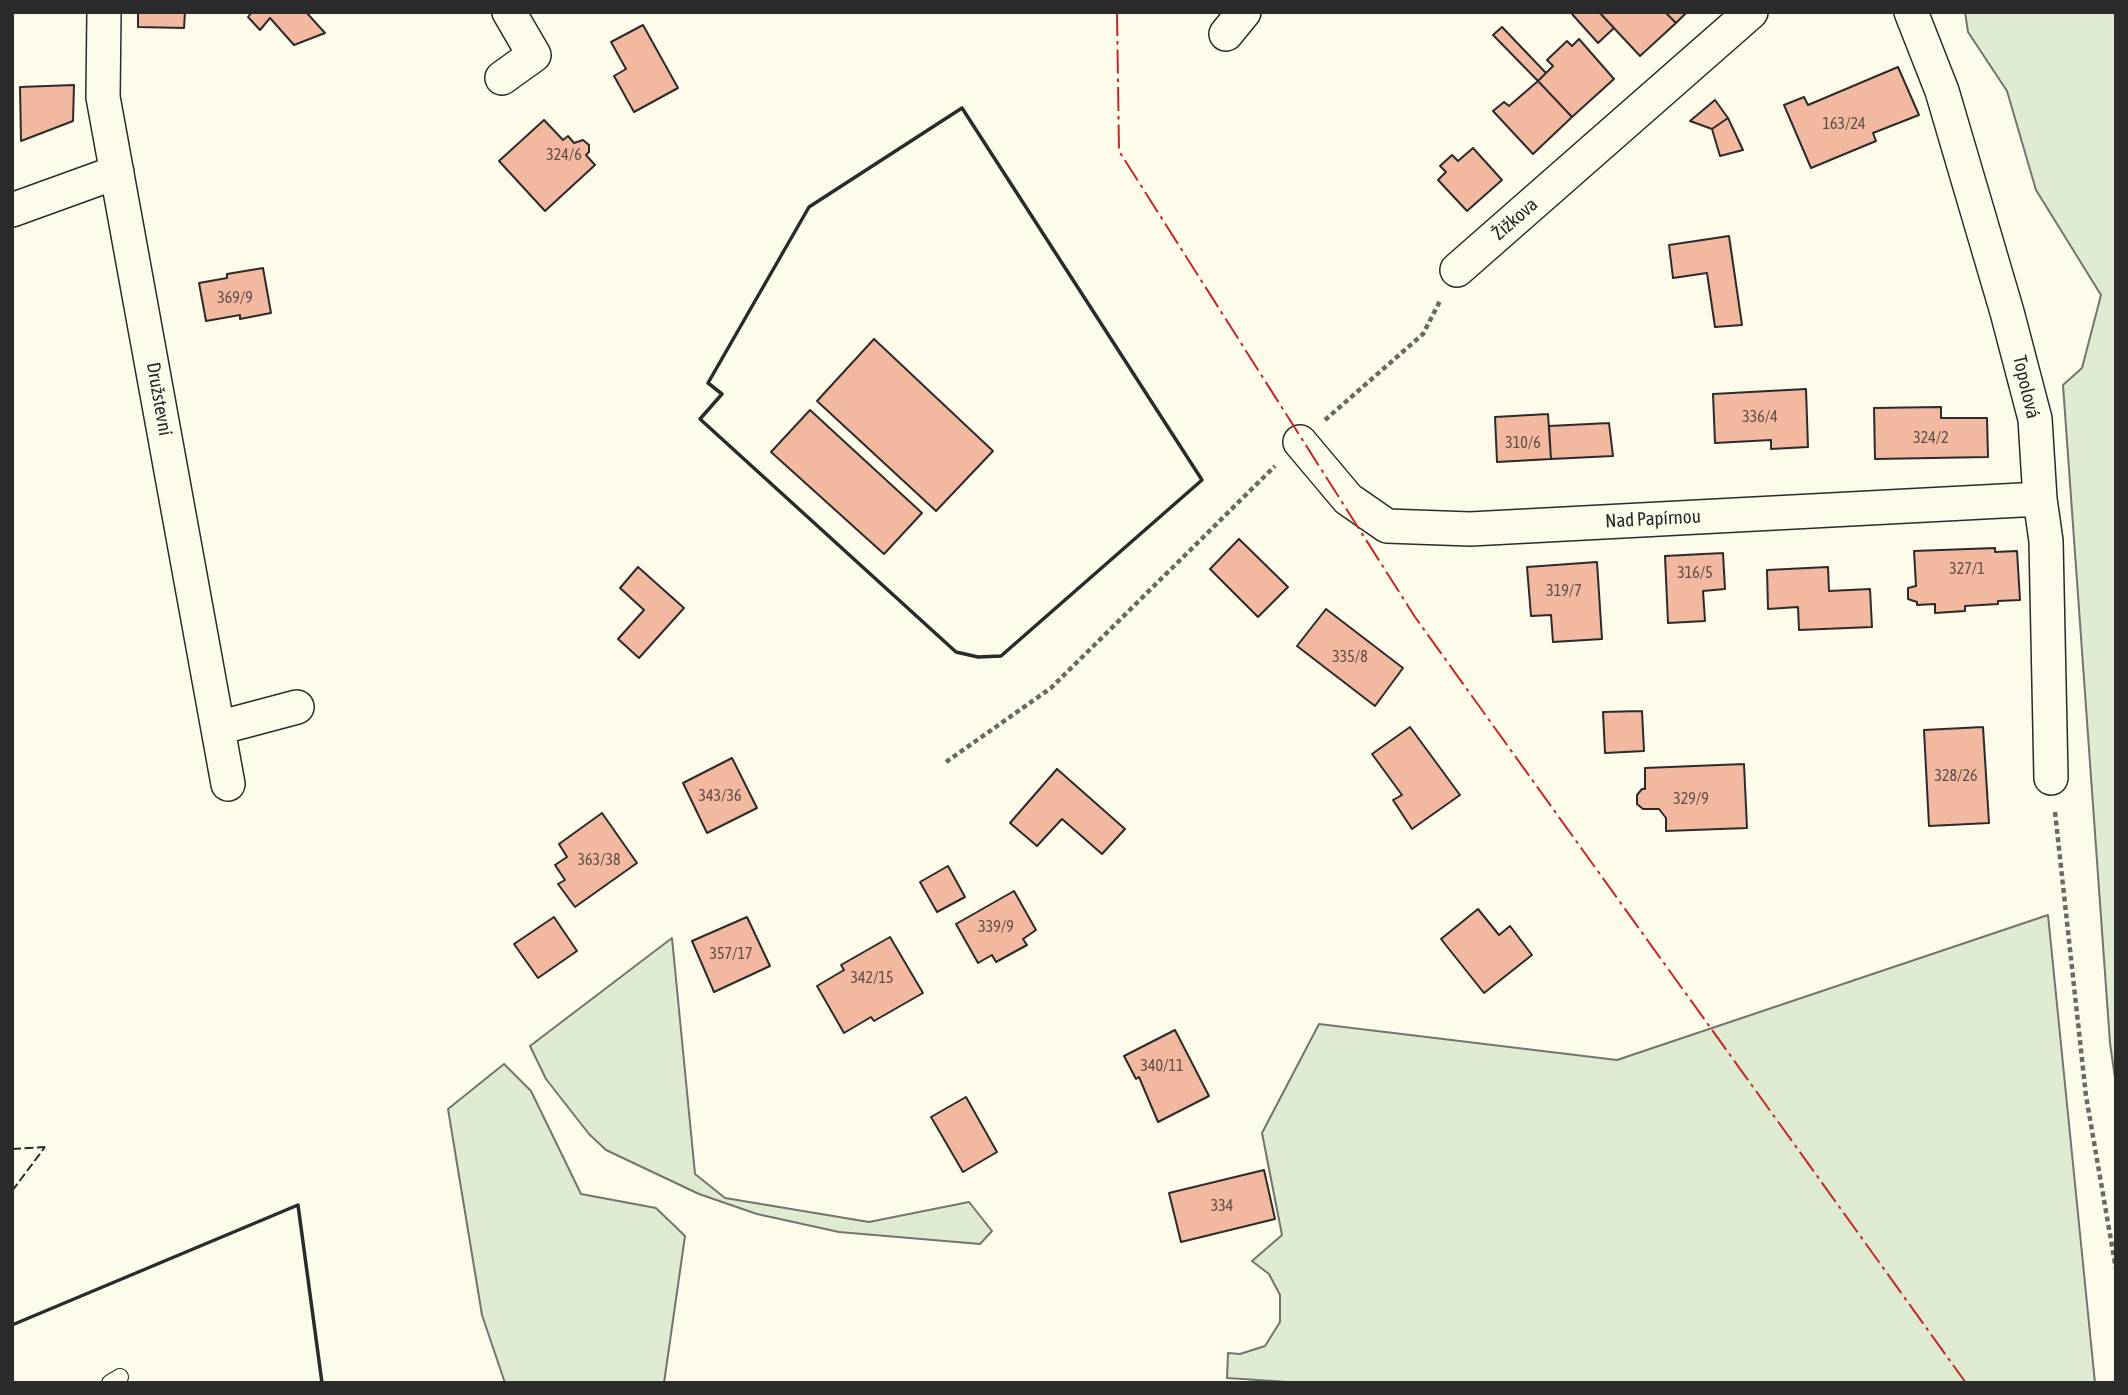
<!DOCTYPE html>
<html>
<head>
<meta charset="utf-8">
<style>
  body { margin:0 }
  #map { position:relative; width:2128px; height:1395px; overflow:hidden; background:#fdfbea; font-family:"Asap Condensed",sans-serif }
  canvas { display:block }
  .frame { position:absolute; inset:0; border:14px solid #2b2b2b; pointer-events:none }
</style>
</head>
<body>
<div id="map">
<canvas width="2128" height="1395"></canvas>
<div class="frame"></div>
</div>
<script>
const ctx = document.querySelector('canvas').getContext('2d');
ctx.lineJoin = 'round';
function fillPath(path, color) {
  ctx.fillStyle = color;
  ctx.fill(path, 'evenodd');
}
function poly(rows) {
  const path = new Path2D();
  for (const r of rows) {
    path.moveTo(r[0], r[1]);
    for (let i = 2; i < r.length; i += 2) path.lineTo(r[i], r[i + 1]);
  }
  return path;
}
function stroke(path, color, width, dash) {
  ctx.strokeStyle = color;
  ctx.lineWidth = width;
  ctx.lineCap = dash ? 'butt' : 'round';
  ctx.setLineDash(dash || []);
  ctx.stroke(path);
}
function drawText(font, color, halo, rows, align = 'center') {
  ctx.font = font + ' "Asap Condensed",sans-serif';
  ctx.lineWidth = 5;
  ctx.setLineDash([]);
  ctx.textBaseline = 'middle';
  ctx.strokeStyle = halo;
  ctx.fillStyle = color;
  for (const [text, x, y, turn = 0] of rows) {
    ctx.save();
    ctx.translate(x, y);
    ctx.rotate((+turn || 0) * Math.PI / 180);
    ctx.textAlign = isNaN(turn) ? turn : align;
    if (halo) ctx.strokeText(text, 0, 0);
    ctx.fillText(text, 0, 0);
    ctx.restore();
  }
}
const green = poly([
  [1965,12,2116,12,2116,1085,2110,1043,2063,385,2082,368,2101,295,2036,190,2007,91,1968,32,1965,12],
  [2048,915,2095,1383,1303,1383,1227,1378,1228,1353,1240,1354,1265,1346,1280,1322,1280,1295,1269,1274,1252,1261,1282,1235,1262,1133,1319,1024,1617,1060,2048,915],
  [672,938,695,1174,725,1198,869,1222,969,1202,992,1231,980,1244,839,1232,757,1214,699,1194,606,1150,589,1134,546,1079,530,1046,672,938],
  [504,1064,531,1091,581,1194,656,1208,685,1236,664,1383,505,1383,482,1315,448,1109,504,1064]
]);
fillPath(green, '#deebd1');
stroke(green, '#74746e', 2);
const building = poly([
  [138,12,185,12,184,28,138,27,138,12],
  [252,12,306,12,325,33,294,45,270,18,260,30,248,17,252,12],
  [1574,12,1599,12,1614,28,1598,43,1572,14,1574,12],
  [1599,12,1665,12,1676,23,1640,56,1599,12],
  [1665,12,1687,12,1676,23,1665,12],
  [643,25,678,88,634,112,614,76,626,69,611,42,643,25],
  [1502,27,1546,73,1538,81,1493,35,1502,27],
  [1579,39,1614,79,1572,117,1538,81,1553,66,1547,60,1567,41,1572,46,1579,39],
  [1898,67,1919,115,1873,133,1876,141,1811,168,1784,105,1804,97,1808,105,1898,67],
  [1538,81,1572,117,1533,154,1493,111,1504,102,1509,106,1538,81],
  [74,85,73,121,21,141,20,87,74,85],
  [1715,100,1728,118,1712,129,1690,121,1715,100],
  [1728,118,1743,150,1720,156,1712,129,1728,118],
  [544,120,563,140,568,136,574,143,583,140,589,145,589,152,586,155,595,165,545,211,499,161,544,120],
  [1473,148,1502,180,1467,211,1438,180,1446,172,1440,166,1452,155,1458,161,1473,148],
  [1729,236,1742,325,1715,327,1707,273,1673,278,1669,245,1729,236],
  [263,268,271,313,240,319,240,315,206,321,199,283,227,278,227,274,263,268],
  [874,339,993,451,936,511,817,401,874,339],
  [1806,389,1808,447,1771,449,1771,440,1715,443,1713,394,1806,389],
  [1941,407,1941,418,1987,418,1988,457,1875,459,1874,408,1941,407],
  [810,410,922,513,884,554,771,452,810,410],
  [1548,414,1551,459,1497,462,1495,417,1548,414],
  [1609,423,1613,456,1551,459,1549,426,1609,423],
  [1239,539,1288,587,1258,617,1210,569,1239,539],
  [1995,548,1995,552,2017,551,2020,600,1998,601,1998,604,1965,606,1965,611,1935,613,1935,604,1917,605,1917,602,1908,599,1908,588,1916,586,1914,551,1995,548],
  [1723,553,1725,589,1703,591,1705,621,1668,623,1665,556,1723,553],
  [1597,562,1602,639,1553,642,1551,615,1531,616,1527,567,1597,562],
  [638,567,684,608,639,658,618,639,644,610,620,588,638,567],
  [1828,567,1829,591,1870,589,1872,627,1799,630,1798,607,1768,609,1767,570,1828,567],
  [1326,609,1403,668,1375,706,1297,646,1326,609],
  [1642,711,1644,751,1605,753,1603,712,1642,711],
  [1410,727,1460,795,1412,829,1393,800,1402,795,1372,754,1410,727],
  [1983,727,1989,823,1929,826,1924,730,1983,727],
  [732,758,757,808,707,833,683,783,732,758],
  [1744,764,1747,828,1666,831,1666,818,1659,809,1643,809,1637,804,1637,795,1642,789,1645,789,1645,768,1744,764],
  [1057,769,1125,829,1102,854,1062,819,1037,846,1010,823,1057,769],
  [602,813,637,863,575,907,558,884,565,880,555,865,567,857,559,844,602,813],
  [948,866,965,897,937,912,920,882,948,866],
  [1014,891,1036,930,1023,939,1027,945,996,962,992,955,978,963,956,924,1014,891],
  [1478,909,1499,935,1510,926,1532,955,1484,993,1441,939,1478,909],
  [554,917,577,951,538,978,514,944,554,917],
  [747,917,770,966,714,992,692,941,747,917],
  [890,937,923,993,874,1021,871,1017,844,1033,817,986,844,970,841,965,890,937],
  [1175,1030,1209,1096,1158,1122,1139,1077,1136,1079,1124,1056,1175,1030],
  [966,1097,997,1152,963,1172,931,1117,966,1097],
  [1264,1170,1275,1219,1181,1242,1169,1193,1264,1170]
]);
fillPath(building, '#f2b8a0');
stroke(building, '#2b2b2b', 2);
const service = poly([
  [110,1383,120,1377]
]);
const minor = poly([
  [104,12,103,97,228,784],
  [1911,12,1942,91,2007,312,2035,419,2040,499,2046,541,2051,778],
  [1226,34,1244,12],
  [502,78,534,55,509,12],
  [12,210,117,172],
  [1457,270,1751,12],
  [1300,442,1348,499,1387,526,1470,529,2040,499],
  [218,728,297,707]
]);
stroke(service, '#2b2b2b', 18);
stroke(minor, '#2b2b2b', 36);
stroke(poly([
  [1325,420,1423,334,1441,299],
  [946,762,1051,688,1275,466],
  [2055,812,2086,1096,2116,1269]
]), '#6a6964', 4.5, [5, 3.5]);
stroke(service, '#fdfbea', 16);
stroke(minor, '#fdfbea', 33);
stroke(poly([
  [12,1149,45,1147],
  [12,1191,45,1147]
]), '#2b2b2b', 2, [9, 3.5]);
stroke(poly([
  [962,108,1202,480,1001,656,978,657,956,652,700,419,722,394,708,383,809,207,962,108],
  [12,1325,298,1205,322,1383]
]), '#2b2b2b', 3.5);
stroke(poly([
  [1117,12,1119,151,1415,617,1966,1383]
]), '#c62828', 2, [24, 5, 3.5, 5]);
drawText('16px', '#5d4e48', null, [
  ["163/24",1844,124],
  ["324/6",564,155],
  ["369/9",235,298],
  ["336/4",1760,417],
  ["324/2",1931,438],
  ["310/6",1523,443],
  ["327/1",1967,569],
  ["316/5",1695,573],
  ["319/7",1564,591],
  ["335/8",1350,657],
  ["328/26",1956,776],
  ["343/36",720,796],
  ["329/9",1691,799],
  ["363/38",599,860],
  ["339/9",996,927],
  ["357/17",731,954],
  ["342/15",872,978],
  ["340/11",1162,1066],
  ["334",1222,1206]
]);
drawText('19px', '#2b2b2b', '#fdfbea', [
  ["Žižkova",1515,219,-41],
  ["Topolová",2026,387,77],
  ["Družstevní",159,399,80],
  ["Nad Papírnou",1653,519,-3]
]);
</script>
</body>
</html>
